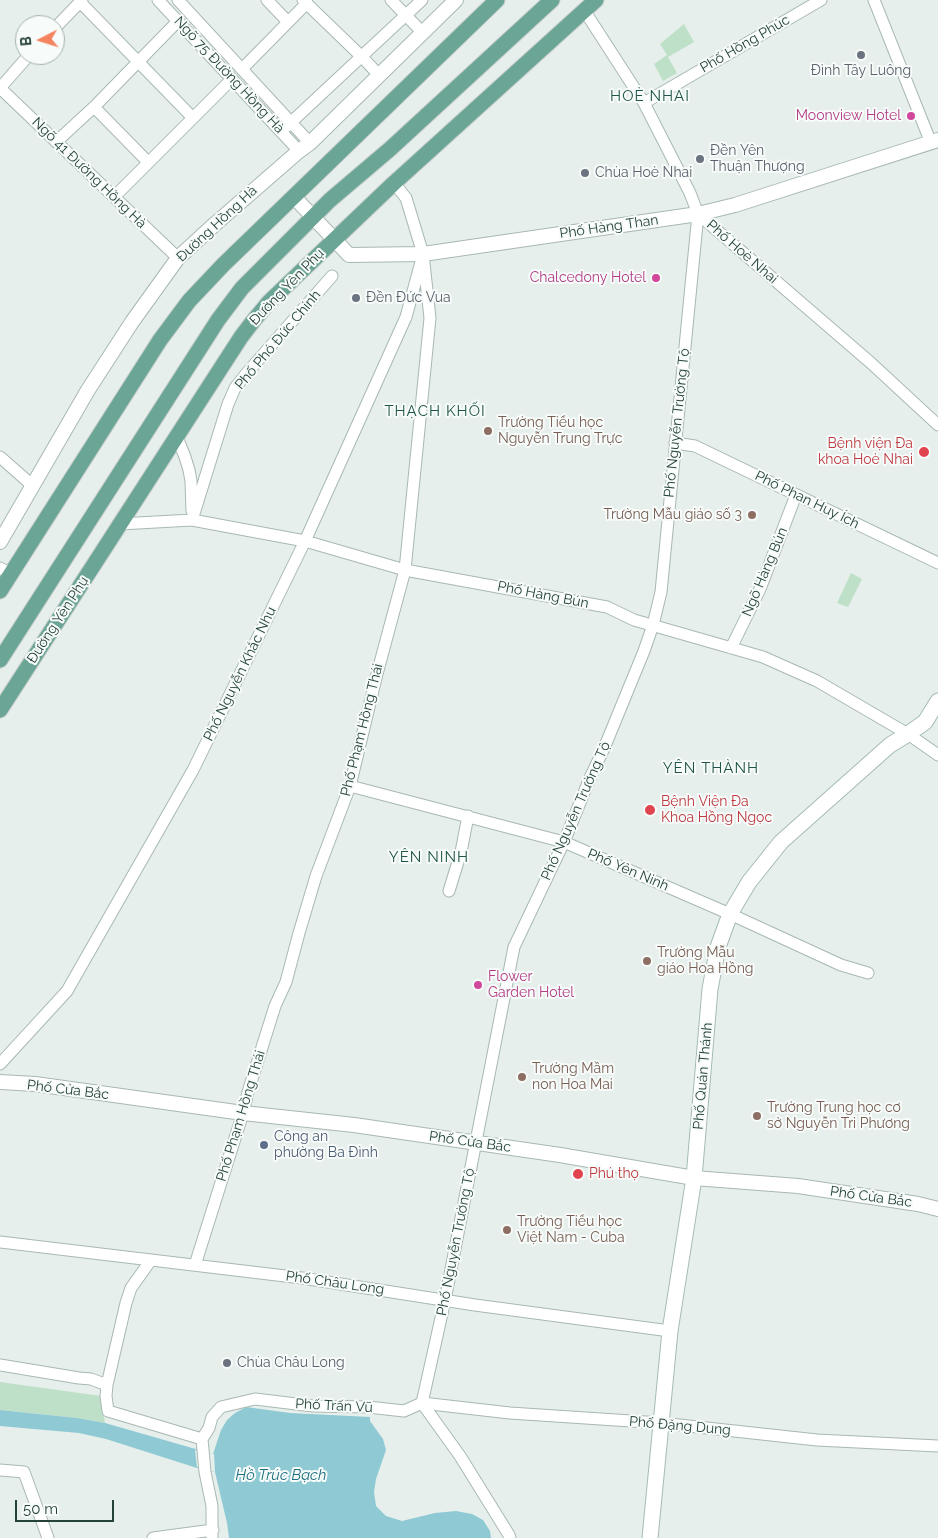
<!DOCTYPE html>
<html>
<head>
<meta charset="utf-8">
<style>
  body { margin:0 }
  #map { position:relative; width:938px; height:1538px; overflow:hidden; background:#e6efeb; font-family:Raleway,sans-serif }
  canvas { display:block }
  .north { position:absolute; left:15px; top:15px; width:50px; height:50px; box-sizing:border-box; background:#f7fbf9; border:1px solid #a3b1ad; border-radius:50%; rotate:265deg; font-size:14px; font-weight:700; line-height:20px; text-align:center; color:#24423a }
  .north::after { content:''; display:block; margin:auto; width:18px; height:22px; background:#f4845f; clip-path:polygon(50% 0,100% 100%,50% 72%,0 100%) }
  .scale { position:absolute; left:15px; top:1500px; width:99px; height:22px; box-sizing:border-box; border:2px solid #24423a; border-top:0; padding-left:6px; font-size:15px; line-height:18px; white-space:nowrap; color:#24423a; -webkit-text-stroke:4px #f7fbf9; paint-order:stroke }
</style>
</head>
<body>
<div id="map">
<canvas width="938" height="1538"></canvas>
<div class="north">B</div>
<div class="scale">50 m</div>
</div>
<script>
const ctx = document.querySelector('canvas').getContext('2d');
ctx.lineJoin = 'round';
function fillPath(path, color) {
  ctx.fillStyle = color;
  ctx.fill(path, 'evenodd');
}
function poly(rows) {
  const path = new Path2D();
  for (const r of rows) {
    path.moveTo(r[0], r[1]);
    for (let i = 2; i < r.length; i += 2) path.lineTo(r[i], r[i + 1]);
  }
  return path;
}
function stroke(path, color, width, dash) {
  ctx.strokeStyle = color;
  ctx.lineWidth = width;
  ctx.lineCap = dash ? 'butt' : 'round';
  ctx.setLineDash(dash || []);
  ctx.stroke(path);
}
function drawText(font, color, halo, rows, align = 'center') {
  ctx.font = font + ' Raleway,sans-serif';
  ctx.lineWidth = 4;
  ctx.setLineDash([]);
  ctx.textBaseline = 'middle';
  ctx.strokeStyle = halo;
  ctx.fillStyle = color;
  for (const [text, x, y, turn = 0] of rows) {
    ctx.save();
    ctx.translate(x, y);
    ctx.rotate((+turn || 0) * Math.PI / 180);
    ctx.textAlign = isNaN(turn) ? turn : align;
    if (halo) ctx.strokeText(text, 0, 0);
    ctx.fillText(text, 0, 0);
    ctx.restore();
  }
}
fillPath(poly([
  [684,24,694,42,668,57,677,73,663,81,654,64,667,55,660,44],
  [851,573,862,579,848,607,837,603],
  [0,1382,101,1396,105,1423,77,1418,0,1410]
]), '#bfe0c8');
fillPath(poly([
  [246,1407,290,1413,370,1417,370,1421,383,1439,386,1450,376,1479,374,1492,376,1506,386,1516,402,1521,435,1513,456,1511,472,1514,483,1520,490,1531,491,1538,229,1538,227,1523,215,1472,197,1468,106,1439,79,1433,0,1426,0,1410,77,1418,105,1423,213,1454,221,1430,227,1420,235,1413]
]), '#8ec9d4');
fillPath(poly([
  [195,1450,214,1454,215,1472,197,1467]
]), '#e6efeb');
const minor = poly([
  [158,0,299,151],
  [178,0,310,143],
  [267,0,288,22],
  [303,0,362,57,379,75],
  [391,0,423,33],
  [874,0,931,143],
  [80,2,193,118],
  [584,10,644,103,690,193,698,214,871,363,938,425],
  [55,28,82,0],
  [242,69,307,3],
  [0,88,178,258],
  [0,88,29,55],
  [644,103,821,0],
  [94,107,148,162],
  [286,127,422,0],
  [56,142,94,107,178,21],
  [114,197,232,79],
  [698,214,661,592,653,625,644,651,605,746,590,778,564,842,514,947,445,1300,422,1403,510,1413,661,1423,817,1440,938,1446],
  [177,437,185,457,189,470,191,481,192,511],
  [675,443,695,446,938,563],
  [0,457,33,486],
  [192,520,228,404,235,388,246,374,332,276],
  [120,524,192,520,305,541,405,570,607,607,634,620,763,657,817,681,908,734,938,755],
  [0,568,10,573],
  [731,648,760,589,796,495],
  [350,786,564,842,730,914,841,965,868,973],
  [449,891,461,852,468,816],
  [0,1064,67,991,193,770,305,541,406,317,421,262],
  [0,1242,302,1278,475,1305,670,1331],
  [195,1265,243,1113,248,1092,275,1006,286,982,299,933,316,876,350,786,377,674,405,570,430,318,423,254,406,198,394,183],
  [0,1365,79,1378,91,1379,107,1385,126,1303,131,1288,151,1260],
  [107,1385,106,1396,108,1411,202,1439],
  [0,1470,24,1472,48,1538],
  [153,1538,213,1530],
  [212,1538,212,1506,205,1472,202,1439,209,1428,212,1417,221,1407,255,1399,313,1406,368,1407,404,1411,422,1403,460,1456,509,1535,510,1538]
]);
const tertiary = poly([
  [294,197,349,255,423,254,698,214,735,205,938,140],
  [0,542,88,390,132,322,178,258,215,224,299,151,310,143,456,0],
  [0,1082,35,1084,243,1113,354,1125,560,1155,694,1178,798,1186,918,1204,938,1209]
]);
const secondary = poly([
  [650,1538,670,1331,694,1178,710,989,718,947,730,914,749,882,781,842,890,745,908,734,925,722,938,701]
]);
const primary = poly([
  [0,591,160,340,189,301,223,265,497,0],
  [0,660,218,320,242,288,330,200,390,149,552,0],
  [0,710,241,337,254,320,269,302,394,183,596,0]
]);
stroke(minor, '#a8b8b2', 13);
stroke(tertiary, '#a8b8b2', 16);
stroke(secondary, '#a4bbb3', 17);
stroke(primary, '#c2cac8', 17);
stroke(minor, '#fff', 11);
stroke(tertiary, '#fff', 14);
stroke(secondary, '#fff', 15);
stroke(primary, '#6aa596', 15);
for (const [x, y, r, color] of [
  [861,55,5,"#6b7280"],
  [911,116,5,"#d1479c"],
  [700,159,5,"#6b7280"],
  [585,173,5,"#6b7280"],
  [656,278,5,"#d1479c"],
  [356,298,5,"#6b7280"],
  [488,431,5,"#8d6e63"],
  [924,452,6,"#e0444e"],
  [752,515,5,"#8d6e63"],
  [650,810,6,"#e0444e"],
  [647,961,5,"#8d6e63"],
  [478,985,5,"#d1479c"],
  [522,1077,5,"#8d6e63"],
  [757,1116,5,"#8d6e63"],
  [264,1145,5,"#5c6f8a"],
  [578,1174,6,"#e0444e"],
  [507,1230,5,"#8d6e63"],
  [227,1363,5,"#6b7280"]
]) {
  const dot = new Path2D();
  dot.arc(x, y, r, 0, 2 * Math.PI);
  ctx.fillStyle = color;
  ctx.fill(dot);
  stroke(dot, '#f7fbf9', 2);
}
drawText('14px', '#24423a', '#f7fbf9', [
  ["Phố Hồng Phúc",745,44,-30],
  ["Ngõ 75 Đường Hồng Hà",229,75,47],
  ["Ngõ 41 Đường Hồng Hà",89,173,44],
  ["Đường Hồng Hà",217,224,-43],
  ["Phố Hàng Than",609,227,-8],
  ["Phố Hoè Nhai",742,252,41],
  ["Đường Yên Phụ",287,287,-46],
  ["Phố Phó Đức Chính",278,340,-50],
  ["Phố Nguyễn Trường Tộ",677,423,-84],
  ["Phố Phan Huy Ích",807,500,26],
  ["Ngõ Hàng Bún",765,572,-67],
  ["Phố Hàng Bún",543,595,11],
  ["Đường Yên Phụ",58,620,-57],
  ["Phố Nguyễn Khắc Nhu",240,674,-64],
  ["Phố Phạm Hồng Thái",362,730,-76],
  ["Phố Nguyễn Trường Tộ",576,811,-66],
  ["Phố Yên Ninh",628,870,23],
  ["Phố Quán Thánh",703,1076,-85],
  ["Phố Cửa Bắc",68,1090,7],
  ["Phố Phạm Hồng Thái",241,1116,-73],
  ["Phố Cửa Bắc",470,1142,8],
  ["Phố Cửa Bắc",871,1197,8],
  ["Phố Nguyễn Trường Tộ",456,1242,-79],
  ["Phố Châu Long",335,1283,8],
  ["Phố Trấn Vũ",334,1406,3],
  ["Phố Đặng Dung",680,1426,5]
]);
drawText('14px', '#5b616d', '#f7fbf9', [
  ["Đình Tây Luông",861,71,"center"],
  ["Đền Yên",710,151],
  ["Thuận Thượng",710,167],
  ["Chùa Hoè Nhai",595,173],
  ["Đền Đức Vua",366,298],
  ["Chùa Châu Long",237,1363]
], 'left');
drawText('14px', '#b23c85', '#f7fbf9', [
  ["Moonview Hotel",901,116],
  ["Chalcedony Hotel",646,278],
  ["Flower",488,977,"left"],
  ["Garden Hotel",488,993,"left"]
], 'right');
drawText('14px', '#785e54', '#f7fbf9', [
  ["Trường Tiểu học",498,423],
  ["Nguyễn Trung Trực",498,439],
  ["Trường Mẫu giáo số 3",742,515,"right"],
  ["Trường Mẫu",657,953],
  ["giáo Hoa Hồng",657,969],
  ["Trường Mầm",532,1069],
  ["non Hoa Mai",532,1085],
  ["Trường Trung học cơ",767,1108],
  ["sở Nguyễn Tri Phương",767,1124],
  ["Trường Tiểu học",517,1222],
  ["Việt Nam - Cuba",517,1238]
], 'left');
drawText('14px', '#be3a42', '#f7fbf9', [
  ["Bệnh viện Đa",913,444,"right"],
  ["khoa Hoè Nhai",913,460,"right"],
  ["Bệnh Viện Đa",661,802],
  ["Khoa Hồng Ngọc",661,818],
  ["Phú thọ",589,1174]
], 'left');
drawText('14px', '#4e5e75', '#f7fbf9', [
  ["Công an",274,1137],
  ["phường Ba Đình",274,1153]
], 'left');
ctx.letterSpacing = '1px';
drawText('15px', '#1f5548', '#f7fbf9', [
  ["HOÈ NHAI",650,96],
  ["THẠCH KHỐI",435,411],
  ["YÊN THÀNH",711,768],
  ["YÊN NINH",429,857]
]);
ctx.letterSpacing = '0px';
drawText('italic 15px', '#1c6f80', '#f7fbf9', [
  ["Hồ Trúc Bạch",281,1475]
]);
</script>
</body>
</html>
